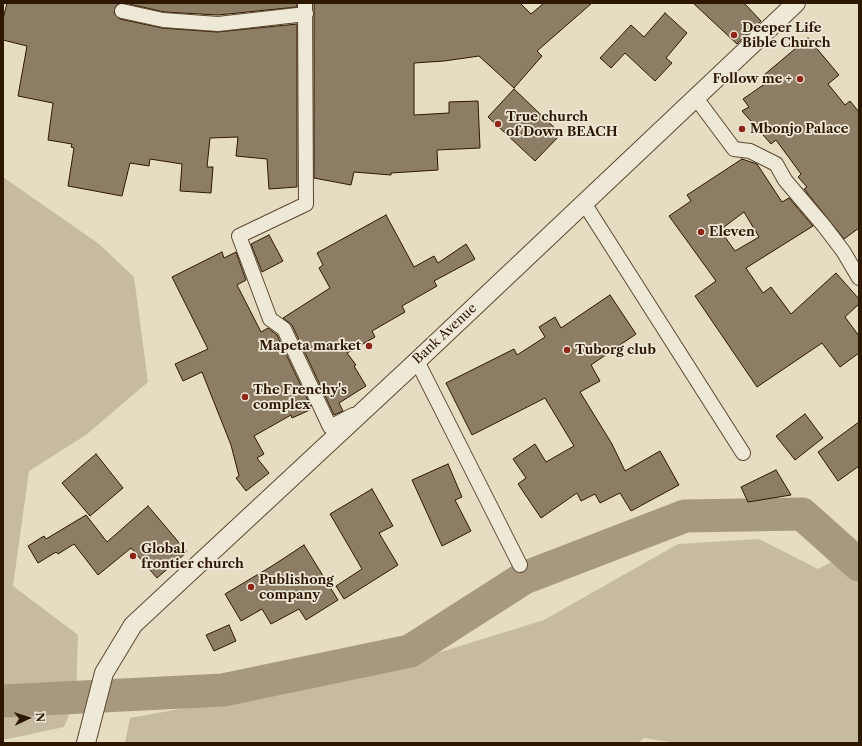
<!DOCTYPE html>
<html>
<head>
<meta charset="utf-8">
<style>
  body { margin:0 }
  #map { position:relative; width:862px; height:746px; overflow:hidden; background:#e5dcc2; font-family:"Libre Caslon Text",serif }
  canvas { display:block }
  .frame { position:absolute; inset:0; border:4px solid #2e1700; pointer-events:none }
  .north { position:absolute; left:8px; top:698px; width:40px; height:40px; -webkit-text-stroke:3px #eee8d7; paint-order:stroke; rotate:86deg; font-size:11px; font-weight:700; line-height:16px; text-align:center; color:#2e1700 }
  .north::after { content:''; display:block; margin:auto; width:14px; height:18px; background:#2e1700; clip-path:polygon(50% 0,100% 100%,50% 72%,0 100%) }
</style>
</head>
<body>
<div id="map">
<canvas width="862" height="746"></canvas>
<div class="frame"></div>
<div class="north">N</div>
</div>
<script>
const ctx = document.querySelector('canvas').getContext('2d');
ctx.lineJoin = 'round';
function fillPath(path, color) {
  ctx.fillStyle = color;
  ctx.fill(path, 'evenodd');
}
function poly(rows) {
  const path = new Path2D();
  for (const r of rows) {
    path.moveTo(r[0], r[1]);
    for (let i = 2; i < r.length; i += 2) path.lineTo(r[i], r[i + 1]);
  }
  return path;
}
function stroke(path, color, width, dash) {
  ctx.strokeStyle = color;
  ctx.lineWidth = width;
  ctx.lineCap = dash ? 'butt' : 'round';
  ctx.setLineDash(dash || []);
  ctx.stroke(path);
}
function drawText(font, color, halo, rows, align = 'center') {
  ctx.font = font + ' "Libre Caslon Text",serif';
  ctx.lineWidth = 3.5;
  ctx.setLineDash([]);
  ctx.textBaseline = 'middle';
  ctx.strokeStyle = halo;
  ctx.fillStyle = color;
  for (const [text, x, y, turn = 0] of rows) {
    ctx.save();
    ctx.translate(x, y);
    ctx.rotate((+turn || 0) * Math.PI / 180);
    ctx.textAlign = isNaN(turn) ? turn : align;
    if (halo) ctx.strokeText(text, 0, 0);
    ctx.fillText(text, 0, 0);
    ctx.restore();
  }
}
fillPath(poly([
  [3,177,99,244,134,277,148,382,86,435,29,471,13,586,78,635,76,698,64,727,3,740],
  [759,539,818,569,859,547,859,743,676,743,644,738,638,743,125,743,130,718,363,676,544,620,678,544]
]), '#c6bba1');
stroke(poly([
  [3,701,223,690,410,651,524,578,685,516,802,514,859,565]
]), '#a79980', 33);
const building = poly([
  [7,3,119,3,116,6,114,13,120,19,162,28,217,32,297,24,297,187,269,189,267,159,236,156,238,137,210,138,207,167,213,167,211,193,180,191,182,164,150,159,149,166,130,163,122,196,68,186,74,148,71,147,72,144,48,140,53,103,18,96,27,46,3,40,3,19,7,3],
  [125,3,297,3,297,7,218,15,164,12,125,3],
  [314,3,520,3,531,14,544,3,592,3,537,51,542,56,514,88,479,56,444,61,414,63,414,115,449,113,449,102,478,101,480,148,437,150,438,170,391,173,391,175,354,172,351,185,314,178,314,3],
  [693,3,744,3,761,21,737,44,693,3],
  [665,13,687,33,666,58,672,63,655,81,625,53,611,68,600,58,631,25,644,37,665,13],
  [808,38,839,75,828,84,845,105,850,101,859,112,859,228,844,239,804,189,807,187,798,177,801,174,776,140,771,144,742,111,749,107,743,99,769,81,764,75,808,38],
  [514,89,561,134,535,161,488,117,514,89],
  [742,159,757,164,782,202,789,198,813,226,746,268,763,293,771,287,791,314,836,273,859,299,859,304,845,317,859,336,859,353,840,367,822,343,757,387,695,296,716,281,669,216,691,201,687,195,742,159],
  [744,212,759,237,735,251,720,230,744,212],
  [386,215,414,267,434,256,438,263,466,244,475,259,434,281,437,286,402,306,405,312,372,331,375,337,347,353,356,365,354,366,366,386,339,403,343,411,334,415,292,325,283,318,330,288,319,268,323,265,317,253,386,215],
  [269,235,283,261,262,272,251,244,269,235],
  [222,252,224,258,236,252,246,280,237,285,261,332,268,328,277,335,312,409,292,418,291,415,254,436,264,454,257,458,269,473,246,491,236,478,239,476,231,445,202,372,183,381,175,364,208,349,172,277,222,252],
  [610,295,636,334,591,365,600,381,580,392,612,444,625,471,660,451,679,485,631,511,620,493,600,503,595,494,581,501,577,493,541,518,518,484,526,478,513,459,535,444,546,462,574,446,545,398,472,435,446,383,514,349,517,355,545,337,539,327,555,317,561,328,610,295],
  [805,414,823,438,795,460,776,436,805,414],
  [859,422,859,466,838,481,818,452,859,422],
  [96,454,123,488,90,516,62,483,96,454],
  [448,464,462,497,455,500,471,531,442,546,412,480,448,464],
  [776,470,791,495,748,502,741,487,776,470],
  [372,489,393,526,379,533,398,565,344,599,336,586,362,569,330,514,372,489],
  [148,506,187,552,157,578,131,548,98,575,74,544,58,554,56,552,38,563,28,546,44,536,46,539,86,515,107,542,148,506],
  [304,545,338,600,306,620,299,609,271,624,262,609,241,621,225,594,272,566,304,545],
  [229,625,236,641,214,651,206,635,229,625]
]);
fillPath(building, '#8d7d65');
stroke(building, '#2e1700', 1);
const minor = poly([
  [305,3,306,204,239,236,270,319,284,329,330,427,353,415],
  [122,11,163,20,218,24,306,14],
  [696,98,734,149,750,151,776,164,785,180,824,226,843,251,859,278],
  [584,203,743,453],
  [417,361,520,565]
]);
const tertiary = poly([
  [86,743,104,673,133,625,417,361,796,3]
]);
stroke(minor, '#5c4830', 16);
stroke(tertiary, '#5c4830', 20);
stroke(minor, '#eee8d7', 14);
stroke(tertiary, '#eee8d7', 18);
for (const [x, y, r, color] of [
  [734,35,4,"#8f2418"],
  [800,79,4,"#8f2418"],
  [498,124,4,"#8f2418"],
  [742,129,4,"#8f2418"],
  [701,232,4,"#8f2418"],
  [369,346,4,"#8f2418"],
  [567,350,4,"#8f2418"],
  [245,397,4,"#8f2418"],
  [133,556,4,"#8f2418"],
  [251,587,4,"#8f2418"]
]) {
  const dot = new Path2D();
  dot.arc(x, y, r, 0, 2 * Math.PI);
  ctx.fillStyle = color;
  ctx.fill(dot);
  stroke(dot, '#eee8d7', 1.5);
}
drawText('bold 13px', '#2e1700', '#eee8d7', [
  ["Deeper Life",742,28],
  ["Bible Church",742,43],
  ["Follow me +",792,79,"right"],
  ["True church",506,117],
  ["of Down BEACH",506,132],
  ["Mbonjo Palace",750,129],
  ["Eleven",709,232],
  ["Mapeta market",361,346,"right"],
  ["Tuborg club",575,350],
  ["The Frenchy's",253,390],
  ["complex",253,405],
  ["Global",141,549],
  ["frontier church",141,564],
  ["Publishong",259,580],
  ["company",259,595]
], 'left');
drawText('13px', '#2e1700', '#eee8d7', [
  ["Bank Avenue",445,334,-43]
]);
</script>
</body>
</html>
